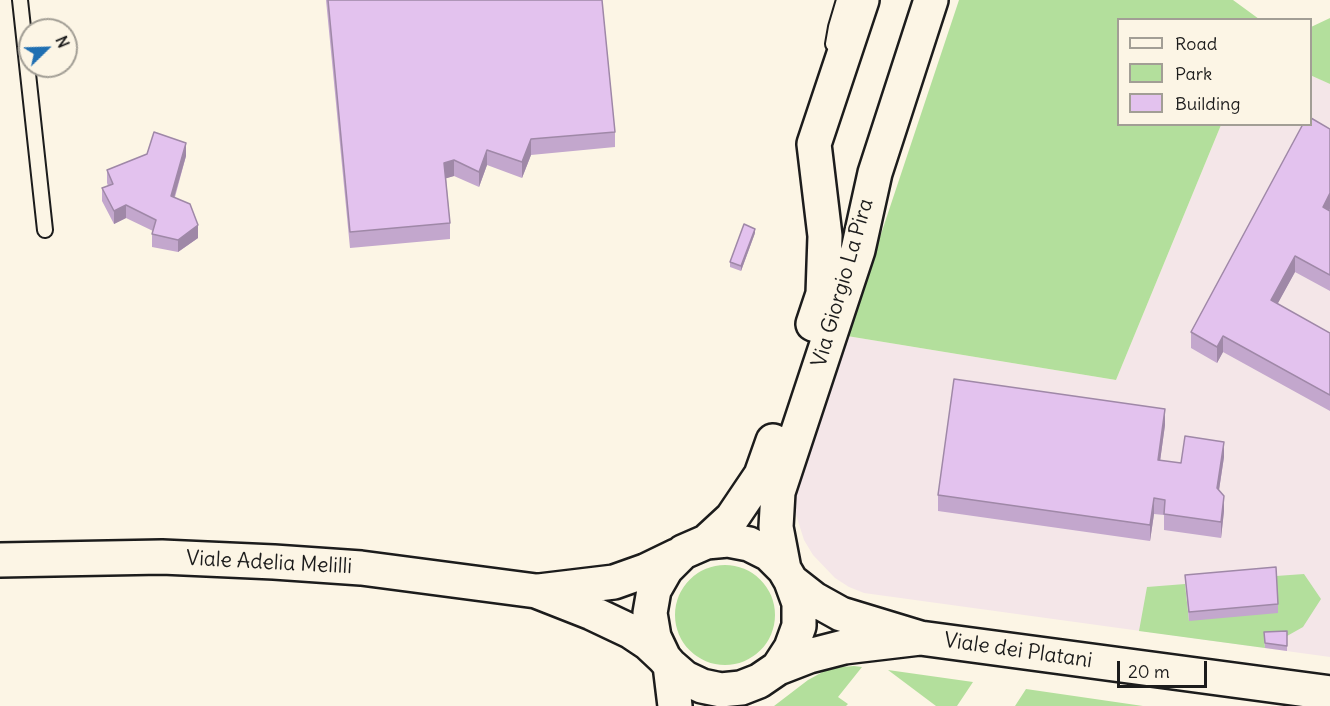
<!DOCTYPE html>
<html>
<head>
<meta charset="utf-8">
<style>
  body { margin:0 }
  #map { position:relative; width:1330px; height:706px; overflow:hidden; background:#fcf5e5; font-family:Delius,sans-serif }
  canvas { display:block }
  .legend { position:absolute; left:1117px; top:18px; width:195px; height:108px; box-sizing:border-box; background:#fcf5e5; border:2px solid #a29e95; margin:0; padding:8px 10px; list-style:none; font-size:18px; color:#1c1c1c }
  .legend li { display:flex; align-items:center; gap:12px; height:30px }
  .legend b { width:30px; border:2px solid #a29e95 }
  .north { position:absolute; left:18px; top:18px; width:60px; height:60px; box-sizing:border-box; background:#fcf5e5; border:2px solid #a29e95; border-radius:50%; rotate:67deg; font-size:16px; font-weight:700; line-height:24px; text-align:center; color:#1c1c1c }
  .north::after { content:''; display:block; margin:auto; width:21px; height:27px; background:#1f6fb2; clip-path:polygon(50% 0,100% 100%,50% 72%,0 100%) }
  .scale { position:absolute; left:1117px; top:661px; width:90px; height:27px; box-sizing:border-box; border:3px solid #1c1c1c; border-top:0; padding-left:8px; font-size:18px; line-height:21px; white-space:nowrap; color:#1c1c1c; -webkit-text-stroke:4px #fcf5e5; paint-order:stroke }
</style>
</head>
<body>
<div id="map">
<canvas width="1330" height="706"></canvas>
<ul class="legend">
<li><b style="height:8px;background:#fcf5e5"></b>Road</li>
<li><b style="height:16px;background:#b3df9c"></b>Park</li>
<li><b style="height:16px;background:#e3c2ee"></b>Building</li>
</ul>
<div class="north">N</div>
<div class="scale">20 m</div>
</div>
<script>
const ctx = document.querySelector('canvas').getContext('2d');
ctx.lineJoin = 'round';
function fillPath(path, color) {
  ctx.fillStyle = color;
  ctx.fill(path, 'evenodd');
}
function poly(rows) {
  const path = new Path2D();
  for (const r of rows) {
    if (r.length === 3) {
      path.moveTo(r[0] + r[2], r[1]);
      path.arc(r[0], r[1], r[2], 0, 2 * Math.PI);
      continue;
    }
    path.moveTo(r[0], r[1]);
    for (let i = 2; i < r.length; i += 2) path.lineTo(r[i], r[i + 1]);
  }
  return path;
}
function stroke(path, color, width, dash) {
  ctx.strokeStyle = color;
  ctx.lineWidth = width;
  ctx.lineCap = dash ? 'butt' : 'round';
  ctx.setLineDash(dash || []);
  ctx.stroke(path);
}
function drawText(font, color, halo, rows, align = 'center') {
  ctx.font = font + ' Delius,sans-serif';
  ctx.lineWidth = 4.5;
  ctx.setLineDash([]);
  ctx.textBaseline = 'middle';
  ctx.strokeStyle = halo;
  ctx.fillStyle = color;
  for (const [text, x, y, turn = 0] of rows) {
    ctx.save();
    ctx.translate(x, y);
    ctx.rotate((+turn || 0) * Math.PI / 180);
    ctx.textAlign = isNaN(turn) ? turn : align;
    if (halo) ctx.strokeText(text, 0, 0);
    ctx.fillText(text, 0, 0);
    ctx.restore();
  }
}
fillPath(poly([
  [1311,75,1330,84,1330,657,864,593,849,587,835,578,813,555,804,540,792,502,847,336,1116,380,1221,125,1310,124]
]), '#f4e6e8');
fillPath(poly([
  [959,0,1233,0,1259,19,1118,20,1118,124,1221,125,1116,380,847,336],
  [1330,18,1330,84,1310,75,1311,27],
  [725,615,50],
  [1304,574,1321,599,1303,627,1287,636,1264,637,1265,648,1139,631,1147,587,1185,584,1189,621,1276,576],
  [854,666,862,667,838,697,848,704,846,706,774,706,808,680,830,668],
  [888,670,973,682,957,706,936,706],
  [1026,689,1143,706,1015,706]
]), '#b3df9c');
const lane = poly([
  [20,0,45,230],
  [833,44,836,27,844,0]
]);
const secondary = poly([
  [813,324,823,294,825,236,814,144,862,0],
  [706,542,732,518,761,475,773,441],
  [0,560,162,557,274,562,361,568,536,591,592,613,630,631,648,643,664,658],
  [784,569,776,527,778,492,858,250,875,173,931,0],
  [791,581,814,599,841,614,920,638,1330,693],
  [539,591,614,582,645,571,676,556],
  [670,665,675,706],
  [778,668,791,648,799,626,799,603,791,581,784,569,769,554,749,544,728,540,706,542,683,552,666,569,654,590,650,613,654,637,664,658,670,665,685,678,702,686,721,690,741,688,759,681,778,668,809,656,844,647,920,638]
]);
stroke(lane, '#1c1c1c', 18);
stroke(secondary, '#1c1c1c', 38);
stroke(lane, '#fcf5e5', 14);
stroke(secondary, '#fcf5e5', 33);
fillPath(poly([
  [326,0,602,0,615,132,615,147,531,155,522,178,487,165,479,187,454,176,446,178,450,223,450,239,350,248],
  [1330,129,1330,209,1329,211,1330,211,1330,291,1295,272,1277,304,1330,333,1330,411,1223,352,1217,363,1191,348,1191,332],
  [186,156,175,197,198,238,178,252,152,247,152,234,153,231,126,218,114,224,102,201,102,188,108,186,107,183,107,170],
  [755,233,741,271,730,267,730,262],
  [1165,425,1160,461,1181,463,1224,457,1219,490,1224,511,1221,538,1164,530,1164,515,1154,514,1150,541,938,511,938,495],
  [1185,575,1278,604,1278,613,1189,621],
  [1287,631,1287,651,1265,648,1264,632]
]), '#c3a7cd');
fillPath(poly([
  [531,139,531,155,522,178,522,162],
  [186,143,186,156,171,208,171,196],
  [487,150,487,165,479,187,479,172],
  [454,160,454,176,444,179,444,163],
  [1330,193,1330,209,1323,223,1323,207],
  [126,205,126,218,114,224,114,211],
  [198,225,198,238,178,252,178,240],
  [755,229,755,233,741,271,741,266],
  [1295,256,1295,272,1271,316,1271,300],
  [1223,336,1223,352,1217,363,1217,347],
  [1165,409,1165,425,1158,476,1158,460],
  [1224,442,1224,457,1217,503,1217,488],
  [1224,496,1224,511,1221,538,1221,522],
  [1154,498,1154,514,1150,541,1150,525]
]), '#9f88a7');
const building = poly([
  [328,0,602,0,615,132,531,139,522,162,487,150,479,172,454,160,444,163,450,223,350,232,328,0],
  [1311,118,1330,129,1330,193,1323,207,1330,211,1330,275,1295,256,1271,300,1330,333,1330,395,1223,336,1217,347,1191,332,1303,124,1311,124,1311,118],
  [154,132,186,143,171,196,190,204,198,225,178,240,152,234,156,220,126,205,114,211,102,188,113,184,107,170,147,154,154,132],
  [744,224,755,229,741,266,730,262,744,224],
  [954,379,1165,409,1158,460,1181,463,1185,436,1224,442,1217,488,1224,496,1221,522,1164,514,1165,500,1154,498,1150,525,938,495,954,379],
  [1276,567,1278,604,1189,612,1185,575,1276,567],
  [1287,631,1287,646,1265,643,1264,632,1287,631]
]);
fillPath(building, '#e3c2ee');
stroke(building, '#9f88a7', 1.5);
drawText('21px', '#1c1c1c', '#fcf5e5', [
  ["Via Giorgio La Pira",843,283,-74],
  ["Viale Adelia Melilli",269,563,3],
  ["Viale dei Platani",1018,651,8]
]);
</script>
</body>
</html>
